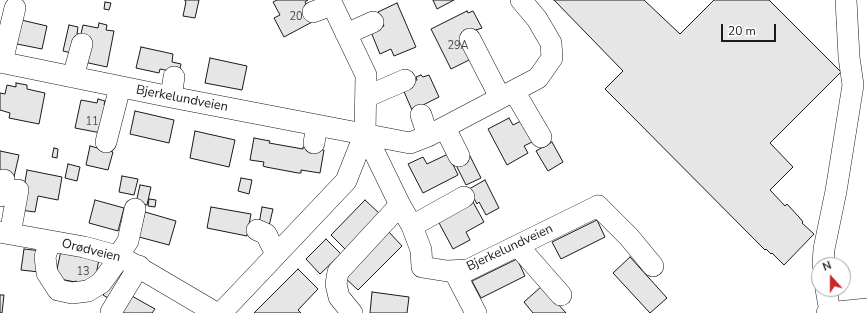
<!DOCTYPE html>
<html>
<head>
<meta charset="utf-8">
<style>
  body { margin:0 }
  #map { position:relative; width:867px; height:313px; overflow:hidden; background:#fff; font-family:"Nunito Sans",sans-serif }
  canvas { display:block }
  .north { position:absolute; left:811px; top:257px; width:40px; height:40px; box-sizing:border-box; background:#fff; border:1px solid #a3a3a3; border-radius:50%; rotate:339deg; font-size:11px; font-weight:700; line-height:16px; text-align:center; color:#1a1a1a }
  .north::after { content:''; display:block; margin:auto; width:14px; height:18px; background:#c62828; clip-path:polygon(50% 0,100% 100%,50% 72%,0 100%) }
  .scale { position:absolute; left:721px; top:24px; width:55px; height:18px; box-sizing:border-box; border:2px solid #1a1a1a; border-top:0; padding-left:5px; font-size:12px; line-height:14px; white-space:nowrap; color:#1a1a1a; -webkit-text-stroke:3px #fff; paint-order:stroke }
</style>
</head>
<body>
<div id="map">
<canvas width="867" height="313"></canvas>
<div class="north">N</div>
<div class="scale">20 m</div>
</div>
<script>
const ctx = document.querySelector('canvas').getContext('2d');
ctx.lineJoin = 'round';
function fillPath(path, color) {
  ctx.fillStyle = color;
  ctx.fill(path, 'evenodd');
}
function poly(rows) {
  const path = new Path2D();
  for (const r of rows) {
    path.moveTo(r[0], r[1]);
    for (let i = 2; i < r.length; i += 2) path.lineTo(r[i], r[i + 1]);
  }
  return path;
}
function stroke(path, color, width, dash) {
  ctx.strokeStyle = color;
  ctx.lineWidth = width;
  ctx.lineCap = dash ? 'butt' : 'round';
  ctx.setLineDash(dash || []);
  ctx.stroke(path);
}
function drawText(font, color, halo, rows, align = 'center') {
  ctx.font = font + ' "Nunito Sans",sans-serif';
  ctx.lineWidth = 3;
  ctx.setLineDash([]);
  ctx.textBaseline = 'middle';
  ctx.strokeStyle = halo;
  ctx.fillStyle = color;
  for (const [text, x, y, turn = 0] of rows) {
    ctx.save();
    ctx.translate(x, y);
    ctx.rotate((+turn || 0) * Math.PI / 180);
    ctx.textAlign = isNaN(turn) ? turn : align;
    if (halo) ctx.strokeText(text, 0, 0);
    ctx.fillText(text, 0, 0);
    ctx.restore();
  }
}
const building = poly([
  [185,0,199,0,195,18,183,16,186,2,185,1,185,0],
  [277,0,308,0,305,2,314,21,284,37,274,18,280,15,273,2,277,0],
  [433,0,454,0,437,9,433,0],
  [554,0,644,0,680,34,714,0,769,0,841,72,770,143,793,167,770,190,785,206,787,204,799,217,803,222,802,223,814,234,784,265,772,253,771,254,766,249,765,250,605,89,623,71,554,0],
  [105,2,111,3,109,10,104,9,105,2],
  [397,3,416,47,394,56,391,49,380,54,371,32,384,26,378,12,397,3],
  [467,11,468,13,473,11,482,28,476,30,478,33,473,58,451,69,431,29,467,11],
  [17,19,47,26,42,49,12,43,17,19],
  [99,23,107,25,106,30,114,31,107,67,84,62,80,38,83,25,98,28,99,23],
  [69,25,78,27,77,34,79,34,75,54,63,51,69,25],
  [141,47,173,54,172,62,181,64,179,73,160,69,159,73,136,68,141,47],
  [210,58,247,66,242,90,205,83,210,58],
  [421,75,423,77,429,75,439,97,423,105,424,109,412,110,402,87,417,80,416,77,421,75],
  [16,83,27,85,27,89,45,93,39,124,9,118,10,113,0,110,0,93,5,94,7,85,16,87,16,83],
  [98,99,105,101,104,105,107,106,101,133,75,128,81,100,97,103,98,99],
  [135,111,174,120,169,143,130,134,135,111],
  [509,118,513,125,523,120,534,141,524,146,528,153,507,165,488,129,509,118],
  [195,131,235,140,229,167,190,158,195,131],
  [254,138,270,141,269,143,303,149,303,147,324,150,320,173,301,170,301,173,298,173,266,167,263,166,264,162,250,160,254,138],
  [552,142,563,162,548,171,536,151,552,142],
  [90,146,113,152,108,170,86,165,90,146],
  [54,148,58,149,57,158,52,157,54,148],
  [0,151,19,155,14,177,0,174,0,151],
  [448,154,458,175,423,193,408,164,423,157,427,164,448,154],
  [470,156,481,178,466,185,455,163,470,156],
  [68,164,80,167,77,181,65,178,68,164],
  [27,170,62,177,58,200,38,196,35,212,20,210,27,170],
  [122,176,138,179,134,195,119,192,122,176],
  [241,178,252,180,249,194,238,191,241,178],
  [485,180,499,208,486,215,479,202,477,204,469,189,485,180],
  [140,185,151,187,147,205,136,203,140,185],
  [149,199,156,200,155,207,148,206,149,199],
  [95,200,124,208,118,231,89,223,95,200],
  [365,200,380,214,345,249,331,235,365,200],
  [473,202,484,222,466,232,470,240,453,249,438,221,473,202],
  [211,207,251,214,247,236,207,228,211,207],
  [262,207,273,209,269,226,259,224,262,207],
  [145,212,176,221,169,245,139,237,145,212],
  [597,220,605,237,561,259,552,242,597,220],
  [388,231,402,246,358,290,343,276,388,231],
  [326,239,341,254,320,274,306,259,326,239],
  [24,249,42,251,39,272,21,270,24,249],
  [61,251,99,259,94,286,75,281,75,282,55,278,61,251],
  [630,257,667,298,650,313,613,273,630,257],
  [517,259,525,276,481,298,472,281,517,259],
  [298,269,318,289,298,310,301,313,254,313,298,269],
  [116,275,125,281,113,301,103,295,116,275],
  [542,286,566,313,533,313,524,302,542,286],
  [372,292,409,297,407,313,370,313,372,292],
  [0,295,4,295,2,313,0,313,0,295],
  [130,295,155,309,152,313,120,313,130,295]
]);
fillPath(building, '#e6e6e6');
stroke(building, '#1a1a1a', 1);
const minor = poly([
  [330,0,366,75,365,133,400,205,412,226,421,250,422,267,447,271,468,270,598,206,629,237,653,266],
  [313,12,332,5],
  [346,34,373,22],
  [470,39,500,97],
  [0,62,171,97,410,143,428,136,538,78,552,58,551,43,537,19,521,0],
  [2,62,15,8],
  [73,77,82,44],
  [514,91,541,137],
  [171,97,174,77],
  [366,97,405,80],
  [421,115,428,136],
  [445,128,459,156],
  [106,142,120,87],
  [314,143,317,125],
  [0,196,4,180],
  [412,226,464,197],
  [257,230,266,234,276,254],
  [0,232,84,247,121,257,216,313],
  [10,234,18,190],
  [50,241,45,257,47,273,58,290,72,293,88,291,101,283,120,257],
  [518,246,561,295],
  [118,256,128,241,135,209],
  [823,265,824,249,836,191,853,85,849,57,846,0],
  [454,271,476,313],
  [826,289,830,312],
  [111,312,139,266],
  [221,313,346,181,365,133],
  [352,313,339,297,336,284,338,272,400,205],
  [827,313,867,309]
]);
stroke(minor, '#1a1a1a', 22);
stroke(minor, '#fff', 21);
drawText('11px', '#4d4d4d', null, [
  ["20",296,17],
  ["29A",458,46],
  ["11",92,122],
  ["13",83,272]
]);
drawText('13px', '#1a1a1a', '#fff', [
  ["Bjerkelundveien",182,99,11],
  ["Bjerkelundveien",510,248,-25],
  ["Orødveien",91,251,14]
]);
</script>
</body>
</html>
